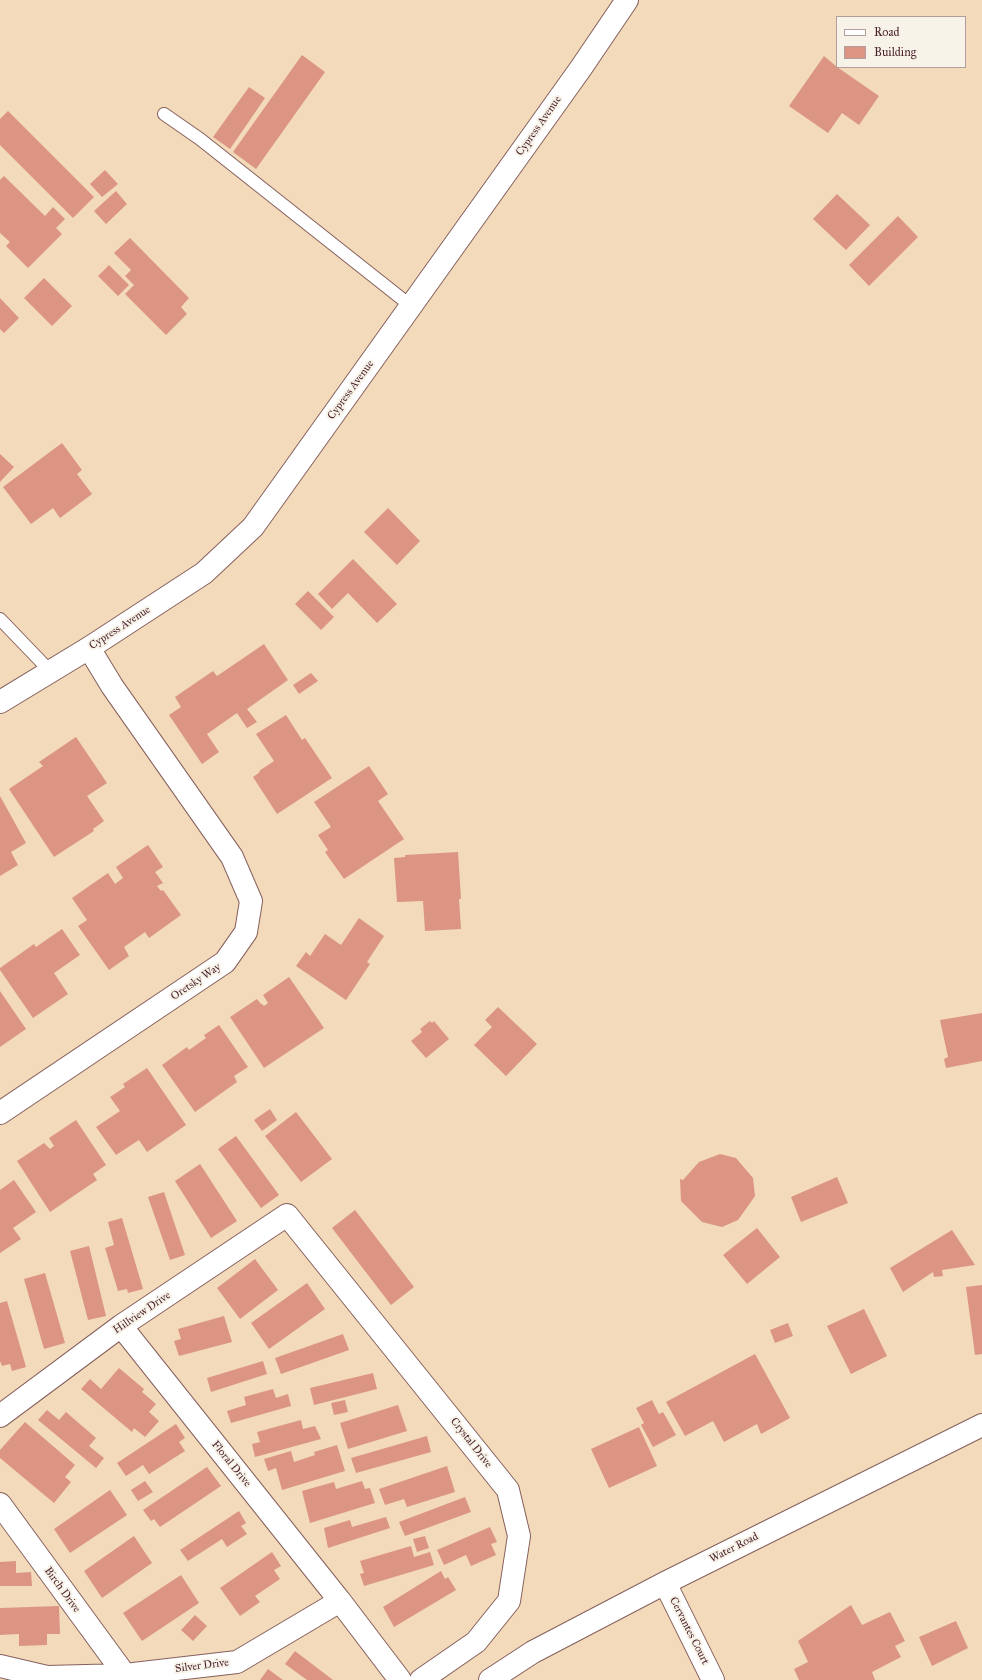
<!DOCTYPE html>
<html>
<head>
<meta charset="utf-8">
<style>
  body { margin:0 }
  #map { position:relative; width:982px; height:1680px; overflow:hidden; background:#f3daba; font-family:"IM FELL Great Primer",serif }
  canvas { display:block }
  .legend { position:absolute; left:836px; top:16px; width:130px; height:52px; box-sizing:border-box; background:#f7f3e8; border:1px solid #b29e9c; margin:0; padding:5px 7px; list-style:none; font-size:12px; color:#4a1f2b }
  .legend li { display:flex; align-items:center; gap:8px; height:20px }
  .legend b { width:20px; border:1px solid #b29e9c }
</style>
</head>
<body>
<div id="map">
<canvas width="982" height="1680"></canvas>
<ul class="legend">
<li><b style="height:5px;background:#fff"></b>Road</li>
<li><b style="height:11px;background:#db9582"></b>Building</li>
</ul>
</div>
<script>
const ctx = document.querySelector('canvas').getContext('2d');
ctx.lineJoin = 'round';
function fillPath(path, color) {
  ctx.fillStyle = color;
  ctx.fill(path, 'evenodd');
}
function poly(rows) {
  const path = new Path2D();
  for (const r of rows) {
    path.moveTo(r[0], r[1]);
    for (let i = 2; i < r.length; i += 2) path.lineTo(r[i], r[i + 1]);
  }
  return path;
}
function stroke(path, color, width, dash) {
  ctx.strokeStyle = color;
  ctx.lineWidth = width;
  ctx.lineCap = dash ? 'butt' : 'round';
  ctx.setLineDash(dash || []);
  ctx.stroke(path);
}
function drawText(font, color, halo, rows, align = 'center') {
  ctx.font = font + ' "IM FELL Great Primer",serif';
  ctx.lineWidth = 4;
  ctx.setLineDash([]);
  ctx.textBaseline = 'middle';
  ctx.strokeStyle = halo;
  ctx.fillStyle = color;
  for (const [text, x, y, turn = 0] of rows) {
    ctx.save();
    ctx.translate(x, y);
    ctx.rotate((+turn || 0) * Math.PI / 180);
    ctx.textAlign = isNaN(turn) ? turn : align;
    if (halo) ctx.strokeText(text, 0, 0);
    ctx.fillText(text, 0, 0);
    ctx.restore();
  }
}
fillPath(poly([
  [302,55,325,72,256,169,233,152],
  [824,56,837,67,879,96,859,125,842,113,828,133,789,106],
  [249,87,265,98,230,149,213,137],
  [8,111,94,197,73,218,0,145,0,119],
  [105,170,118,184,102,197,90,184],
  [4,176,45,216,53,207,65,219,56,228,62,234,28,268,6,246,10,242,0,233,0,180],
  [116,191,127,204,106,224,94,211],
  [837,194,870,225,846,250,813,219],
  [898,216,918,237,869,286,849,265],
  [130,238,189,298,181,307,187,314,166,335,125,294,134,285,125,276,131,270,114,253],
  [109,265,129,285,118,296,98,276],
  [44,278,72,306,52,326,24,298],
  [0,298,19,318,4,333,0,329],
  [62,443,82,470,77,474,92,494,60,518,53,508,31,524,3,487],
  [0,454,14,467,0,482],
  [388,508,420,541,397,565,364,532],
  [353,559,397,604,377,623,348,593,332,609,318,594],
  [308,591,334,617,321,630,295,604],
  [264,644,288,680,247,709,257,722,247,728,237,713,207,734,219,752,202,764,169,715,181,707,175,697,213,671,217,676],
  [311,673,318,681,299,694,293,685],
  [286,715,302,740,305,738,332,778,277,814,253,777,260,772,259,771,274,761,256,734],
  [76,737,107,783,87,796,104,821,93,829,94,831,54,857,9,789,43,766,39,762],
  [369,766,388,794,378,801,404,839,344,879,325,852,328,850,318,835,331,827,314,802],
  [0,796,26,843,11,852,18,865,0,876],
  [148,845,163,867,155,872,163,883,157,886,161,891,163,890,181,915,149,938,145,932,124,947,129,956,109,970,78,926,87,920,72,898,108,873,115,884,123,878,116,867],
  [458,852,461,899,459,899,461,929,425,931,423,901,397,902,394,858,405,857,405,855],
  [359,918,384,936,367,962,370,964,346,1000,296,966,306,952,310,956,325,934,341,945],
  [62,929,80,955,54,973,68,994,33,1018,0,970,0,968,34,944,36,947],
  [289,977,324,1028,264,1068,230,1017,257,999,261,1004,262,1004,264,1006,268,1003,263,995],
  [0,991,26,1029,0,1047],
  [498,1007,537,1044,506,1076,474,1045,492,1027,485,1020],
  [982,1013,982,1061,946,1068,944,1059,948,1057,940,1020],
  [430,1021,432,1023,434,1021,449,1039,426,1058,411,1041,422,1032,420,1029],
  [219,1025,248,1067,234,1076,237,1082,195,1112,162,1065,187,1047,189,1050,206,1038,204,1035],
  [147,1068,186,1125,147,1152,139,1140,116,1155,96,1127,120,1111,110,1097,125,1087,123,1084],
  [270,1109,277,1120,262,1131,254,1120],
  [296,1112,332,1159,301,1182,265,1136],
  [76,1120,106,1165,93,1174,97,1180,50,1212,17,1161,44,1143,50,1149,54,1146,49,1138],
  [236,1136,279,1195,261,1208,218,1149],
  [720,1154,736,1158,753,1178,755,1196,738,1220,722,1227,702,1222,681,1201,680,1179,683,1180,699,1162],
  [200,1164,237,1221,211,1238,175,1181],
  [837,1177,848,1203,801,1222,791,1197],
  [14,1180,36,1212,13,1228,21,1239,0,1253,0,1190],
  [164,1192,185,1255,170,1260,148,1197],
  [355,1210,414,1287,391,1305,332,1228],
  [122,1218,143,1289,128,1293,127,1289,118,1291,105,1248,114,1245,108,1222],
  [757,1228,780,1257,747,1284,723,1255],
  [952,1230,975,1265,942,1270,943,1276,934,1277,933,1272,903,1292,890,1268],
  [89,1246,106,1316,88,1320,70,1251],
  [255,1259,278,1290,240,1319,217,1288],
  [45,1273,65,1343,44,1349,24,1279],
  [307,1283,325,1309,269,1349,251,1323],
  [982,1285,982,1354,975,1355,966,1287],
  [7,1301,26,1367,12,1371,10,1364,2,1366,0,1361,0,1303],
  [864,1309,887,1356,851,1374,827,1326],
  [224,1316,232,1342,179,1356,174,1341,181,1339,178,1329],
  [788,1323,793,1336,775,1343,770,1330],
  [343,1334,349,1350,281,1374,275,1358],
  [755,1354,790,1418,761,1434,757,1424,724,1442,713,1421,685,1436,666,1402],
  [263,1361,267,1374,211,1392,207,1378],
  [119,1368,144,1389,142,1392,156,1404,149,1412,159,1421,145,1437,134,1428,132,1432,81,1389,90,1379,101,1389],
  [373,1373,377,1389,314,1405,310,1388],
  [273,1389,276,1398,288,1394,291,1406,231,1423,227,1411,246,1405,244,1397],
  [345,1400,348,1412,334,1415,331,1403],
  [652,1400,659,1414,663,1412,676,1435,653,1447,641,1425,644,1423,636,1408],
  [398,1405,407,1431,348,1449,340,1423],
  [47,1410,59,1420,66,1412,96,1438,89,1446,104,1458,96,1468,38,1420],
  [301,1420,303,1429,315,1426,321,1439,255,1457,252,1444,260,1442,257,1432],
  [25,1422,75,1465,65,1477,71,1482,54,1503,0,1458,0,1450],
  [176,1424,185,1438,179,1442,185,1451,149,1474,143,1465,126,1476,117,1463],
  [639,1427,657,1466,609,1488,591,1449],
  [427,1436,431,1452,356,1473,351,1458],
  [337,1445,345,1471,282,1490,276,1468,268,1471,264,1459,291,1451,294,1462,315,1455,314,1452],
  [447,1466,455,1492,407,1507,404,1499,385,1505,379,1489],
  [207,1467,221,1486,160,1527,154,1519,151,1521,143,1510],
  [145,1481,153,1492,138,1501,131,1490],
  [362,1481,365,1489,370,1488,375,1503,310,1523,302,1491,334,1482,336,1489],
  [110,1490,127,1515,70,1553,54,1529],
  [465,1497,471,1512,405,1536,399,1522],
  [239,1511,246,1523,241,1526,247,1534,227,1547,222,1539,188,1561,180,1550],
  [386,1517,390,1528,328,1548,324,1528,350,1520,352,1527],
  [490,1527,497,1542,491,1544,496,1555,471,1566,466,1555,444,1565,437,1550],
  [134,1536,152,1563,102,1598,84,1571],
  [425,1536,429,1548,417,1552,413,1539],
  [411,1546,414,1557,430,1552,434,1565,364,1586,360,1574,364,1573,360,1561],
  [272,1552,281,1566,274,1570,280,1579,255,1596,260,1602,240,1616,220,1588],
  [16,1561,16,1573,31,1572,32,1586,0,1586,0,1562],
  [441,1571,445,1579,448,1577,456,1590,394,1627,383,1607],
  [181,1575,199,1603,142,1641,123,1613],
  [851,1605,862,1625,890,1612,905,1641,895,1646,901,1657,872,1672,875,1680,799,1680,794,1669,808,1662,798,1641],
  [59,1606,60,1634,47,1634,47,1645,19,1646,19,1634,0,1635,0,1608],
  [195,1615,207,1626,193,1641,181,1630],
  [956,1621,968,1648,932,1666,919,1637],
  [295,1651,333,1680,307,1680,285,1664],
  [268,1669,283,1680,260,1680]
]), '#db9582');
const service = poly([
  [164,114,200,139,411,306],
  [0,619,50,671]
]);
const minor = poly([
  [0,702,89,648,204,573,253,527,581,68,627,0],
  [0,1113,225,962,246,932,251,901,232,857,112,686,89,648],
  [121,1326,340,1601,400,1680],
  [0,1416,121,1326,287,1215,508,1490,519,1536,509,1601,476,1642,421,1680],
  [0,1504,125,1675],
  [665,1583,713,1680],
  [0,1666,47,1677,125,1675,237,1662,340,1601],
  [490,1680,533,1652,665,1583,982,1425]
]);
stroke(service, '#85605d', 14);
stroke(minor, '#85605d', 24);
stroke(service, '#fff', 12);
stroke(minor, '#fff', 22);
drawText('11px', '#4a1f2b', '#f7f3e8', [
  ["Cypress Avenue",539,126,-55],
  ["Cypress Avenue",351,390,-54],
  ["Cypress Avenue",120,628,-33],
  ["Oretsky Way",196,982,-34],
  ["Hillview Drive",142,1313,-34],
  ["Crystal Drive",471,1443,52],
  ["Floral Drive",231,1464,51],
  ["Water Road",734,1548,-27],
  ["Birch Drive",62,1590,54],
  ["Cervantes Court",689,1631,63],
  ["Silver Drive",202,1666,-7]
]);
</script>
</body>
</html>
